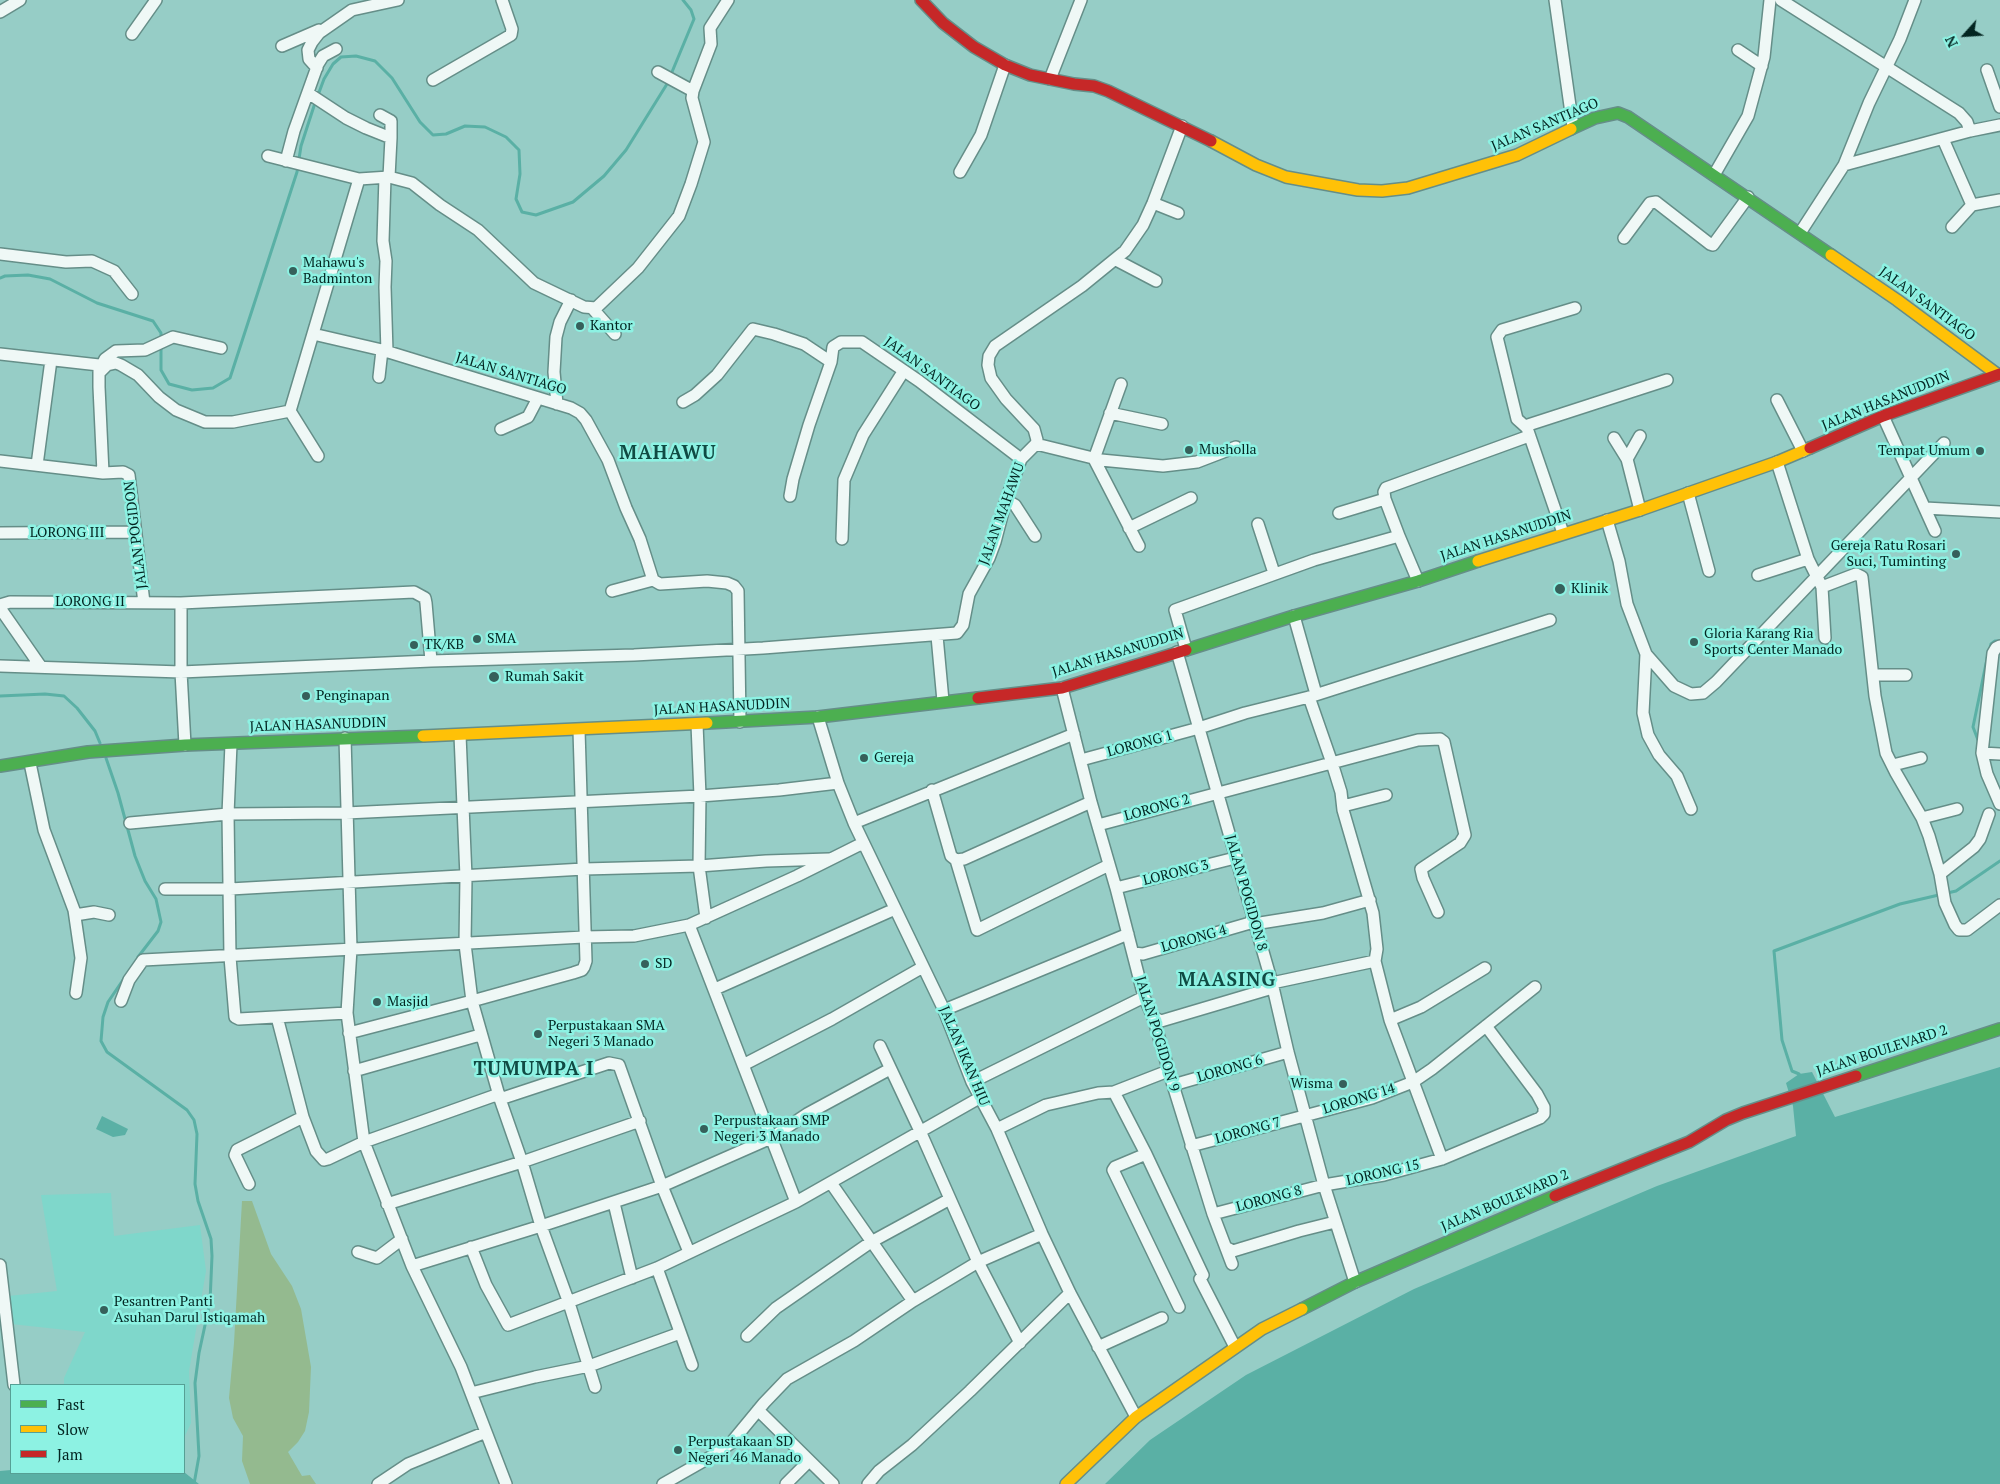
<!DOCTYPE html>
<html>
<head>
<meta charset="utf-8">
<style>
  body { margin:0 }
  #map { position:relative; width:2000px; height:1484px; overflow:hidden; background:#96cdc6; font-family:"PT Serif",serif }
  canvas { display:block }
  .legend { position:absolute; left:10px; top:1384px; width:175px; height:90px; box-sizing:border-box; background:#8df2e3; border:1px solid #56a095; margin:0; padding:6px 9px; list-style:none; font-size:15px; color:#032521 }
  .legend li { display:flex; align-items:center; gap:10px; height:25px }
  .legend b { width:25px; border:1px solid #56a095 }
  .north { position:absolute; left:1940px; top:10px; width:50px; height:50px; -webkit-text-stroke:4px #8df2e3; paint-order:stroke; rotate:244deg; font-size:14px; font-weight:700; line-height:20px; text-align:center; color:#032521 }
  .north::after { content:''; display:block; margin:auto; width:18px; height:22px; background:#032521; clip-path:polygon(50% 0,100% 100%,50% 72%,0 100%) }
</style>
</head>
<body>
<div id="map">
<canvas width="2000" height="1484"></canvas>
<ul class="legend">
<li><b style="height:6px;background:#4caf50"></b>Fast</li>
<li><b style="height:6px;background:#ffc107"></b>Slow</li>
<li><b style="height:6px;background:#c62828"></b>Jam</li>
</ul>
<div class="north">N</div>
</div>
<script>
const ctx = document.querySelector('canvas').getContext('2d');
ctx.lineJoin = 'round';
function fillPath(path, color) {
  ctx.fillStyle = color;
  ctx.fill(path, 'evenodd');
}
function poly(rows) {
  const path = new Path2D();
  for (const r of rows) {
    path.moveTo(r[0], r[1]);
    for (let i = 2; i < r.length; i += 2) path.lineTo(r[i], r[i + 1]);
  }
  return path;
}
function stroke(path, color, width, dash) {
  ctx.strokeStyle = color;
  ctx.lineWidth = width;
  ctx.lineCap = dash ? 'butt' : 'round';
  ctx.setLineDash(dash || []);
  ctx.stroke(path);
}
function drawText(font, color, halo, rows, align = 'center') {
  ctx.font = font + ' "PT Serif",serif';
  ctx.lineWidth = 5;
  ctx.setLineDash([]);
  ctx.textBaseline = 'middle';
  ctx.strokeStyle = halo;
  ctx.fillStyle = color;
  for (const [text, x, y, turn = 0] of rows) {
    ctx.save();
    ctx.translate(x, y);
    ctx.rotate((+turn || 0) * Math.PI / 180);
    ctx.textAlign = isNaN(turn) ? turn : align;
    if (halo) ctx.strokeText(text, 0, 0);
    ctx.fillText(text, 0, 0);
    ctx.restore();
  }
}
fillPath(poly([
  [111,1193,114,1236,200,1225,206,1271,189,1371,191,1423,184,1438,184,1385,64,1385,64,1378,85,1332,11,1324,8,1296,57,1291,41,1195]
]), '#7fd7cb');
fillPath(poly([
  [242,1201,252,1201,271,1254,292,1286,301,1309,311,1367,309,1412,305,1431,298,1442,288,1452,302,1476,310,1475,316,1484,250,1484,242,1461,243,1436,233,1418,229,1398,234,1343]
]), '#94ba8f');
fillPath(poly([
  [2000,1067,2000,1484,1105,1484,1150,1440,1246,1375,1414,1289,1657,1186,1796,1136,1793,1106,1786,1083,1799,1074,1812,1072,1835,1117],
  [102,1116,128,1129,125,1135,113,1137,96,1129],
  [11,1470,11,1473,184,1472,199,1484,0,1484,0,1471]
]), '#5ab0a5');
stroke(poly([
  [0,278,5,276,28,275,50,279,97,303,153,321,161,333,161,339],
  [161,345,161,370,169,384,192,390,213,388,230,378,297,172,301,146,314,106,324,79,333,64,341,57,356,56,375,61,392,78,420,122,433,135,446,134,465,126,485,127,506,137,519,150,520,174,516,199,522,212,536,215,573,202,604,176,626,150,667,84,694,19,691,10,683,0],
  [1990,648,1991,644,1995,641,1999,641],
  [0,696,45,694,64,696,77,708,95,731,100,743],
  [1978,740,1973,727,1988,654],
  [106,758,118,793,135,856,145,881,156,899,161,922,158,931,138,957],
  [125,977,108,1002,103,1017,101,1041,107,1052,187,1110,194,1120,197,1134,195,1184,198,1201,211,1239,212,1256,210,1302,199,1353,195,1383,199,1456,194,1484],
  [1799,1074,1792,1071,1782,1040,1774,951,1900,904,1956,891,2000,861]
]), '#5ab0a5', 3);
const street = poly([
  [1555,0,1573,127],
  [1781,0,1959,113,1967,122,1970,131],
  [0,12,20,0],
  [132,34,156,0],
  [282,46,319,30],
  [1738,50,1762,66],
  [317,68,309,59,308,50,312,42,319,33,352,10,398,0],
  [1987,70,2000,107],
  [658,72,693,91],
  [1050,79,1081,0],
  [433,80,511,35,512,29,502,0],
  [308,93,346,118,366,128,391,138,389,177],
  [380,115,391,121,391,138],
  [1943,139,1972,205,1952,227],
  [268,156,359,179],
  [286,161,294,131,318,64,323,56,336,49],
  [1844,165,1869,103,1900,39,1915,0],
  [960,172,981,135,1005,65],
  [1714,175,1748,116,1764,57,1770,0],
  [385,177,383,241,386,261,385,287,387,352],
  [1153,203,1178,213],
  [1972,205,2000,200],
  [1800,233,1844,165,1970,131,2000,125],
  [1624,238,1650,203,1656,202,1710,244,1713,245,1748,197],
  [0,254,66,262,92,261,114,271,132,294],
  [1116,260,1156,281],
  [593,309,615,334],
  [313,334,382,350,571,408,580,413,586,420,608,460,626,508,640,539,653,580,660,584,707,581,727,583,734,586,738,591,740,722],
  [0,354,99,365,99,387,103,473],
  [104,367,103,363,105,359,116,351,145,350,173,337,221,348],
  [100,372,107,365,116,363,121,365,138,375,159,397,176,410,205,422,233,422,290,411,359,179,389,177,412,183,440,205,478,230,534,283,584,307,596,308,638,268,679,216,691,184,704,142,692,98,693,91,711,44,710,28,728,0],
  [379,377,382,350],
  [1121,384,1094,459,1139,546],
  [1777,400,1803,451],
  [683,402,695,395,717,375,753,329,774,334,804,344,831,362],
  [557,404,554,372,556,337,560,322,571,300],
  [290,411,318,456],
  [1110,413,1162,424],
  [1883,416,1935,531],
  [1525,426,1667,380],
  [501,429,528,417,538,398],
  [1614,438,1627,459,1640,510],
  [1036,444,1101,460,1163,466,1197,462,1236,447],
  [1627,459,1640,436],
  [0,461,103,473,123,472,129,475,144,603],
  [1777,462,1808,559,1822,587,1825,638],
  [37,465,51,360],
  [1688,493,1709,571],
  [790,496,793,479,809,425,831,362,833,347,841,342,862,342,919,381,1021,459],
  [1006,500,1015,505,1035,536],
  [1925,508,2000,512],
  [1339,513,1385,499],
  [1607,520,1619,561,1627,604,1646,654,1643,713,1648,735,1659,755,1677,776,1691,809],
  [1258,524,1274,573],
  [1129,528,1191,498],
  [0,533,135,532],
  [1563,533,1527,428,1517,419,1497,337,1502,330,1575,308],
  [1399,536,1385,499,1384,492,1386,488,1529,436],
  [842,539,844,480,863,435,903,372],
  [1758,575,1808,559],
  [1822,587,1856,574,1862,577,1875,696,1886,753,1896,773,1922,818,1929,836,1940,874,1945,903,1955,925,1959,930,1967,930,2000,905],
  [612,591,653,580],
  [0,605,10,602,181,603,414,592,425,598,426,603,431,661],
  [0,608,41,667],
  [1294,616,1316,694],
  [937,636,943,701],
  [1186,649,1175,610,1314,560,1399,536,1418,581],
  [1177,652,1272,983,1288,1052,1324,1185,1355,1282],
  [1646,654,1674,686,1691,694,1703,693,1716,682,1944,443],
  [0,666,181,672,181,603],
  [1873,675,1906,675],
  [1062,688,1091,802,1116,888,1144,997,1153,1017,1173,1085,1213,1214,1232,1264],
  [1309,697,1332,763,1341,792,1343,810,1373,913,1377,949,1375,961],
  [818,717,838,783,854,823,944,1010,972,1082,997,1129,1042,1234,1070,1293,1136,1417],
  [697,724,700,796,699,866,706,918],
  [460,735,466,877,465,944,472,1001,500,1099,522,1162,541,1226,569,1303,595,1387],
  [345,738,351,949,347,1013,364,1142,412,1266,461,1367,506,1484],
  [231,744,228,814,230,957,235,1017,239,1019,347,1013],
  [185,745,181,672,431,661,634,655,763,648,957,633,963,625,969,594,989,558,995,542,1006,500,1021,459,1036,444,1037,440,1034,429,1006,399,991,378,988,365,989,356,995,346,1082,286,1125,251,1143,225,1153,203,1182,126],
  [1982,753,1993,653,1996,648,2000,646],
  [2000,754,1982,753,1987,774,2000,804],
  [1081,760,1199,728,1245,713,1309,697,1550,620],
  [30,763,44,830,74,910,81,958,76,993],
  [1893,765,1921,758],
  [932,790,951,856,956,860,964,859,1091,802],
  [1343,806,1386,795],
  [1922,818,1957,809],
  [130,823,228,814,346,813,700,796,779,790,838,783],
  [854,823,1074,734],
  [1098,825,1418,740,1440,739,1444,742,1465,835,1460,843,1421,869,1423,878,1438,912],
  [956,860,977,930,1109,865],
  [1940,874,1974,847,1980,839,1989,814],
  [1116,888,1235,858],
  [165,889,230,889,584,869,699,866,766,861,829,859],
  [75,915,94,912,109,915],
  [1254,924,1323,913,1370,900],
  [689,925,797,876,863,843],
  [1133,953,1143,954,1250,923,1252,918],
  [715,989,895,909],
  [121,1001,129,980,143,960,584,937,634,936,689,925,796,1202],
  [944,1010,1128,934],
  [277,1017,303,1117,316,1151,324,1160,328,1159,364,1142,499,1094],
  [1153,1017,1161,1021,1269,989,1272,983,1375,961,1390,1020,1442,1159],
  [1390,1020,1421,1007,1485,968],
  [349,1033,472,1001,573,973,582,970,584,967,586,961,579,730],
  [880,1046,920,1131,978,1262,1020,1343],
  [743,1065,832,1019,923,967],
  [354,1071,480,1035],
  [972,1082,1144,997],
  [1173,1085,1288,1052],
  [1114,1092,1168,1071],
  [500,1099,609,1063,619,1065,662,1186,689,1252],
  [997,1129,1046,1105,1098,1093,1114,1092,1146,1154,1203,1275,1200,1279,1235,1347],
  [1191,1146,1372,1098,1413,1082,1432,1069,1535,987],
  [1146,1154,1115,1167,1113,1170,1179,1307],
  [831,1183,913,1301],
  [249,1184,235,1155,237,1150,303,1117],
  [614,1203,632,1278],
  [387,1204,522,1162,640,1121],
  [1213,1214,1324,1185,1384,1175,1442,1159,1540,1118,1544,1114,1544,1107,1537,1094,1486,1026],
  [471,1247,486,1285,508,1325,657,1268,796,1202,981,1097],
  [1227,1248,1233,1251,1299,1231,1335,1222],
  [358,1252,377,1258,402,1239],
  [0,1265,14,1385],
  [412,1266,541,1226,662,1186,771,1138,807,1114,890,1069],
  [657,1268,692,1365],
  [747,1336,776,1308,871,1242,950,1199],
  [1098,1347,1162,1318],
  [471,1393,535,1377,589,1366,680,1333],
  [758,1410,833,1484],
  [378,1484,408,1464,486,1432],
  [663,1484,714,1455,731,1443,764,1403,787,1379,854,1341,913,1301,978,1262,1042,1234],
  [786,1484,809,1461],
  [868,1484,879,1471,912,1445,970,1391,1070,1293]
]);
const fast = poly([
  [1571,129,1595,118,1618,113,1628,117,1831,255],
  [1186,650,1294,616,1418,581,1478,561],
  [707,723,818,717,978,698],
  [0,766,88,752,185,745,423,736],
  [1856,1076,2000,1029],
  [1302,1309,1355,1282,1555,1196]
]);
const slow = poly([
  [1211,141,1256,165,1286,177,1358,190,1382,191,1408,188,1517,155,1571,129],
  [1831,255,1897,300,1997,374],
  [1478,561,1640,510,1777,462,1810,448],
  [423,736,707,723],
  [1066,1484,1136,1417,1262,1329,1302,1309]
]);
const jam = poly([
  [921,0,943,23,974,47,1005,65,1030,75,1074,84,1094,86,1108,91,1211,141],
  [1810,448,1883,416,2000,374],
  [978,698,1062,688,1186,650],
  [1555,1196,1689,1142,1726,1120,1743,1113,1856,1076]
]);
stroke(street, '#658e88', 14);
stroke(fast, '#658e88', 14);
stroke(slow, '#658e88', 14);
stroke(jam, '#658e88', 14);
stroke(street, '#eff8f6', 11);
stroke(fast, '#4caf50', 11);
stroke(slow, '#ffc107', 11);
stroke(jam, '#c62828', 11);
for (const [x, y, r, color] of [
  [293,271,5,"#36605b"],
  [580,326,5,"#36605b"],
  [1189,450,5,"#36605b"],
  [1980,451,5,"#36605b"],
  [1956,554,5,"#36605b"],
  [1560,589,6,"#36605b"],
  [477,639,5,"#36605b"],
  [1694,642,5,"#36605b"],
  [414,645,5,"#36605b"],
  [494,677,6,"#36605b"],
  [306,696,5,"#36605b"],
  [864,758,5,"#36605b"],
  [645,964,5,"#36605b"],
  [377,1002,5,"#36605b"],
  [538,1034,5,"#36605b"],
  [1343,1084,5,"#36605b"],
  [704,1129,5,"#36605b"],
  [104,1310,5,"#36605b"],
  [678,1450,5,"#36605b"]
]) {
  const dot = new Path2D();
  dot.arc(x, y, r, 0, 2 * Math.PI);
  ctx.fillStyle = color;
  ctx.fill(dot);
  stroke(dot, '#8df2e3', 2);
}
drawText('14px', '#032521', '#8df2e3', [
  ["JALAN SANTIAGO",1545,125,-23],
  ["JALAN SANTIAGO",1927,304,36],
  ["JALAN SANTIAGO",511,374,17],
  ["JALAN SANTIAGO",932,374,36],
  ["JALAN HASANUDDIN",1886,401,-22],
  ["JALAN MAHAWU",1002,514,-70],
  ["LORONG III",67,533],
  ["JALAN POGIDON",136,535,-97],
  ["JALAN HASANUDDIN",1506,536,-18],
  ["LORONG II",90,602],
  ["JALAN HASANUDDIN",1118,653,-17],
  ["JALAN HASANUDDIN",722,707,-3],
  ["JALAN HASANUDDIN",318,725,-2],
  ["LORONG 1",1140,744,-15],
  ["LORONG 2",1157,808,-15],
  ["LORONG 3",1176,873,-14],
  ["JALAN POGIDON 8",1246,893,74],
  ["LORONG 4",1194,939,-16],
  ["JALAN POGIDON 9",1157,1034,73],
  ["JALAN BOULEVARD 2",1882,1051,-18],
  ["JALAN IKAN HIU",964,1056,67],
  ["LORONG 6",1230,1069,-16],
  ["LORONG 14",1359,1099,-17],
  ["LORONG 7",1248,1131,-15],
  ["LORONG 15",1383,1173,-13],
  ["LORONG 8",1269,1199,-15],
  ["JALAN BOULEVARD 2",1505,1201,-23]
]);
drawText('14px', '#032521', '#8df2e3', [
  ["Mahawu's",303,263],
  ["Badminton",303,279],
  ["Kantor",590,326],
  ["Musholla",1199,450],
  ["Tempat Umum",1970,451,"right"],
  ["Gereja Ratu Rosari",1946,546,"right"],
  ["Suci, Tuminting",1946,562,"right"],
  ["Klinik",1571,589],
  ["Gloria Karang Ria",1704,634],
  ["Sports Center Manado",1704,650],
  ["SMA",487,639],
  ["TK/KB",424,645],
  ["Rumah Sakit",505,677],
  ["Penginapan",316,696],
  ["Gereja",874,758],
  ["SD",655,964],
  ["Masjid",387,1002],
  ["Perpustakaan SMA",548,1026],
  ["Negeri 3 Manado",548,1042],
  ["Wisma",1333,1084,"right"],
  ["Perpustakaan SMP",714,1121],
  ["Negeri 3 Manado",714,1137],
  ["Pesantren Panti",114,1302],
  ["Asuhan Darul Istiqamah",114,1318],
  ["Perpustakaan SD",688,1442],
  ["Negeri 46 Manado",688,1458]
], 'left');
ctx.letterSpacing = '1px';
drawText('bold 19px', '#104a43', '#8df2e3', [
  ["MAHAWU",668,454],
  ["MAASING",1227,981],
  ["TUMUMPA I",534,1070]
]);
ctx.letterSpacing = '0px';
</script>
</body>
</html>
